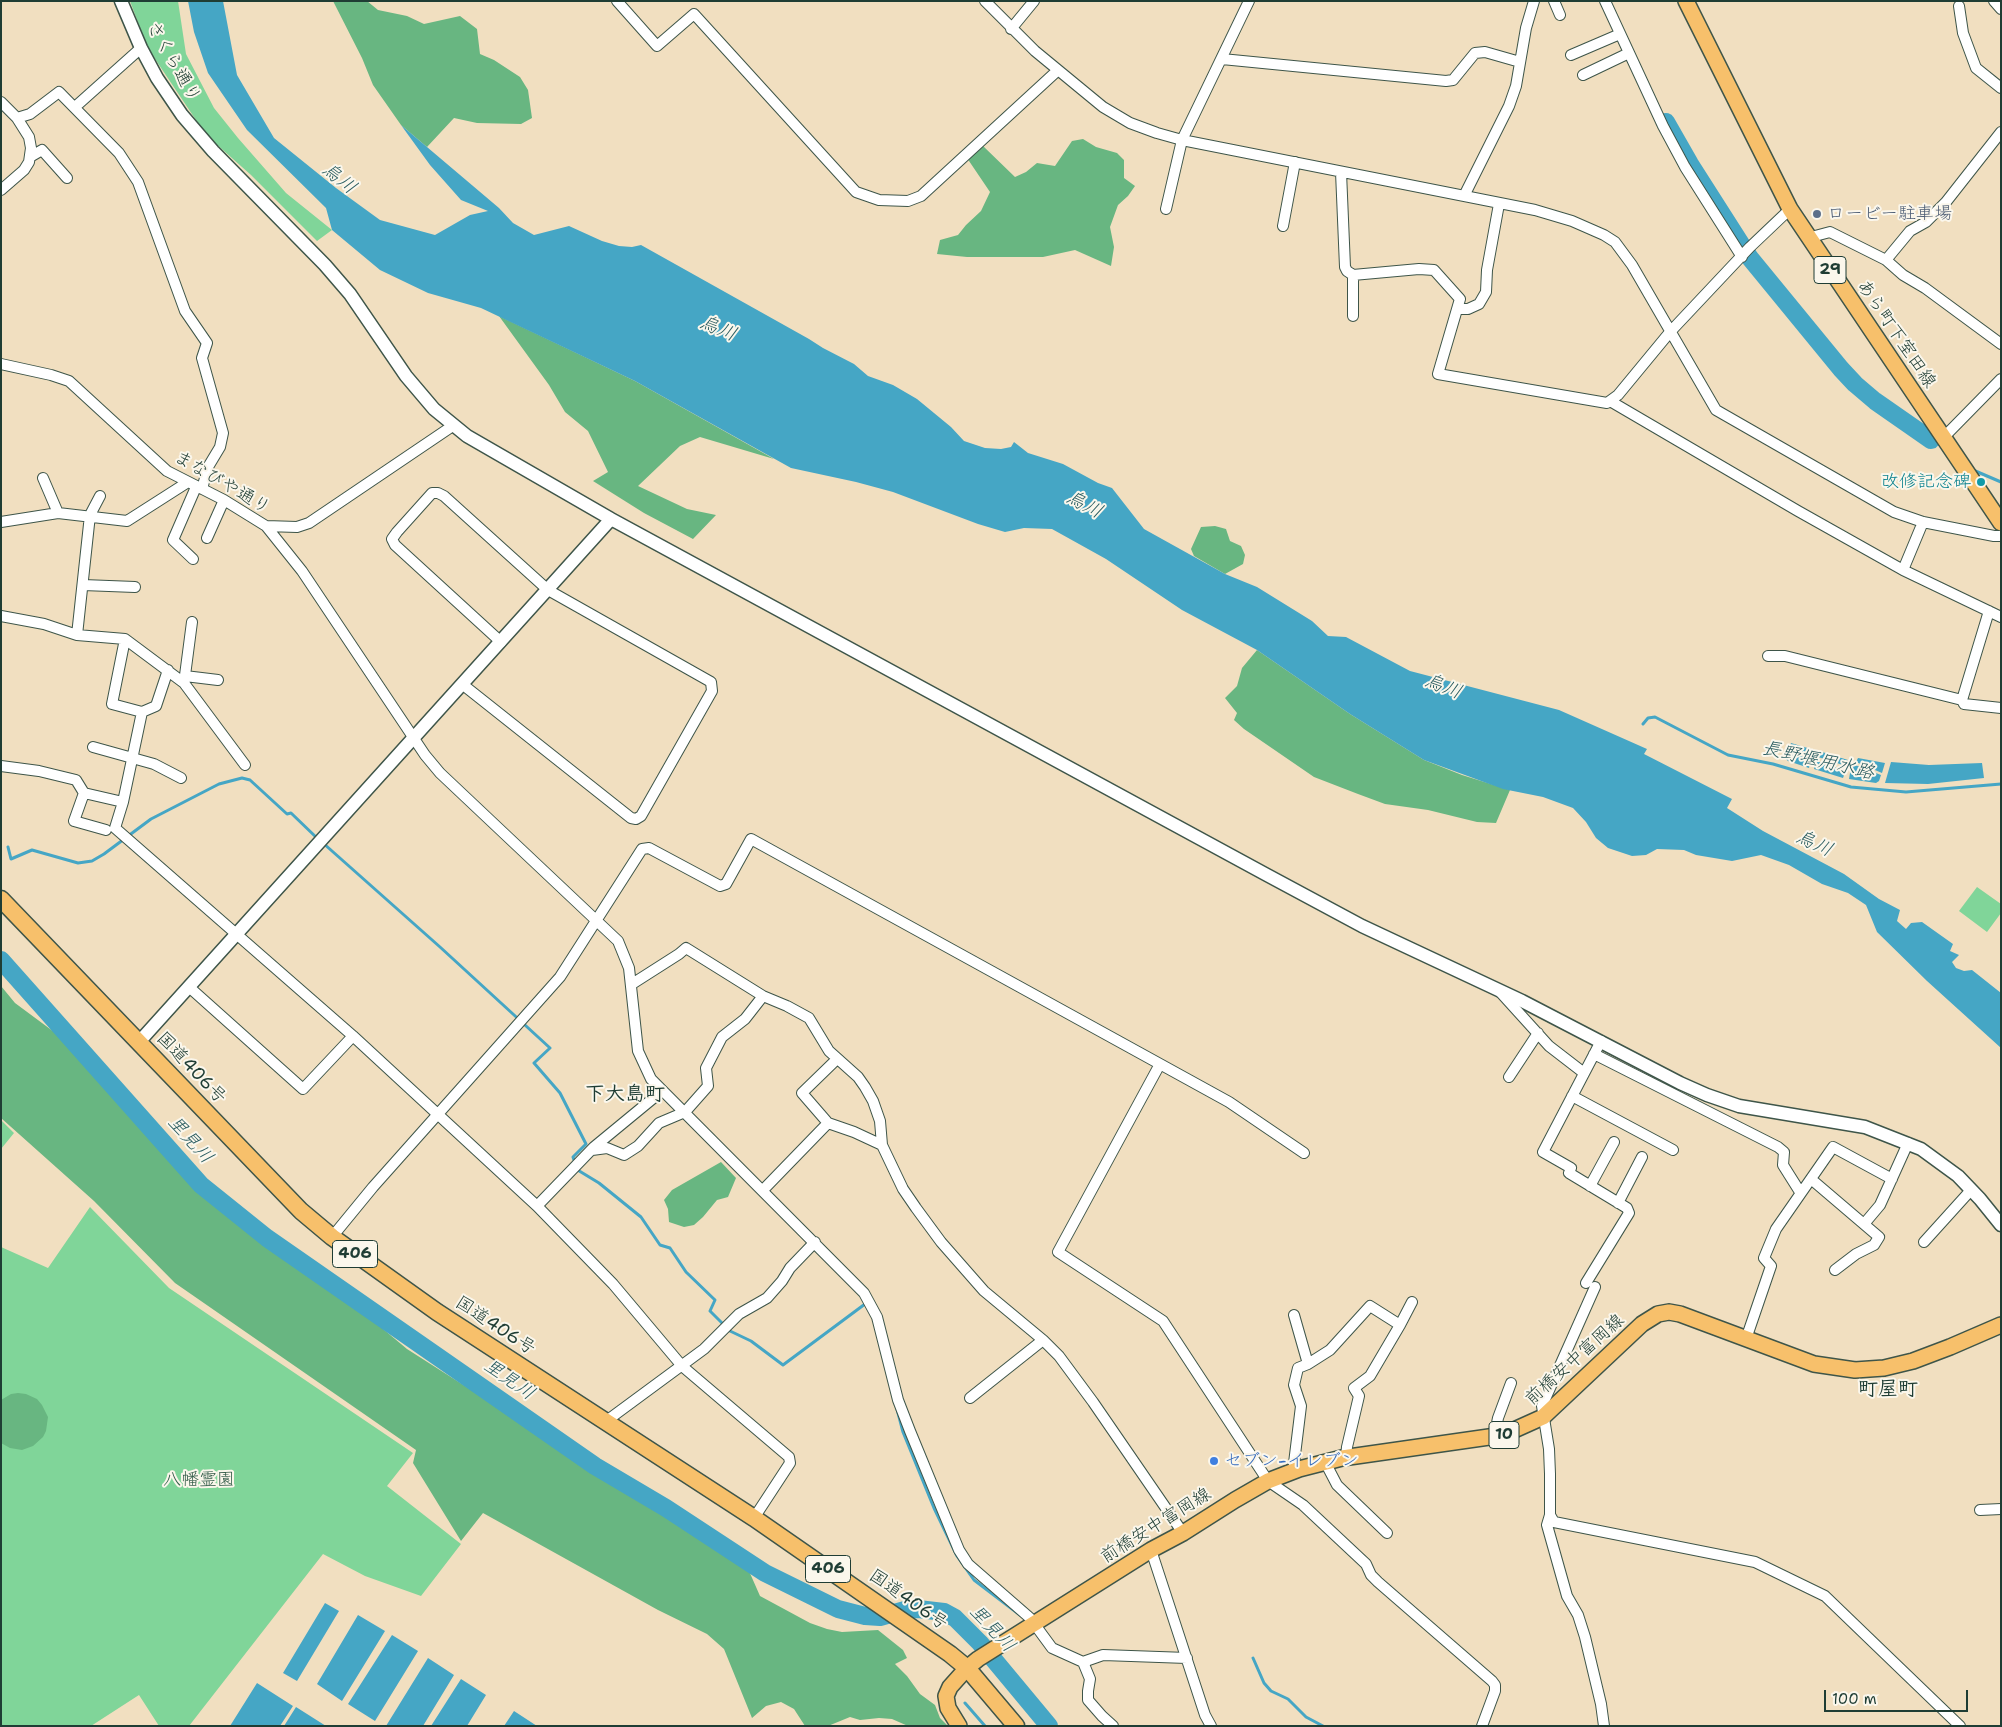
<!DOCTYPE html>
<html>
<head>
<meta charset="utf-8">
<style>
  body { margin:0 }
  #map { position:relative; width:2002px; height:1727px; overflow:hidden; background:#f1dfc0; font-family:"Shantell Sans",sans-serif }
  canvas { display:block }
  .frame { position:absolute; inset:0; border:2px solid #1f3d34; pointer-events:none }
  .scale { position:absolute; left:1824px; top:1690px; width:144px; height:22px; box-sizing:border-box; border:2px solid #1f3d34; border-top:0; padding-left:6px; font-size:15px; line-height:18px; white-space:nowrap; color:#1f3d34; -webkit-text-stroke:4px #fbf7ec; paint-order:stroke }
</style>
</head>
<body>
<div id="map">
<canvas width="2002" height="1727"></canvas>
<div class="frame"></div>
<div class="scale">100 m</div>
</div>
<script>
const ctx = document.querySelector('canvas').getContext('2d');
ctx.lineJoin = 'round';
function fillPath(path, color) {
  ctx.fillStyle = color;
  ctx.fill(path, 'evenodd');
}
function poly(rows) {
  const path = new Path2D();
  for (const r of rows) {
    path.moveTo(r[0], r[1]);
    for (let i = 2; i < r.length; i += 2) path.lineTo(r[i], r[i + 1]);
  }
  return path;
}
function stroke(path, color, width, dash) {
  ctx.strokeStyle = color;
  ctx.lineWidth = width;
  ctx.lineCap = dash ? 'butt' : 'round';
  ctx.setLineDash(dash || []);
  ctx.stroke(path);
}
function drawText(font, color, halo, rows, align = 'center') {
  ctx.font = font + ' "Shantell Sans","Klee One",sans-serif';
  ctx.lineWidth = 4;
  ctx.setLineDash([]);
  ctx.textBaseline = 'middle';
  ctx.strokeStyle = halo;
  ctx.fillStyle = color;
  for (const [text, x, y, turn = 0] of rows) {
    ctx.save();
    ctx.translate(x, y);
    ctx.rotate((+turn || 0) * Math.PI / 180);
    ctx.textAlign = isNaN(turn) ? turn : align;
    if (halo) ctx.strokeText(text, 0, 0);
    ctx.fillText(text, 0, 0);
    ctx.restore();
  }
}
fillPath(poly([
  [130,1,178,1,186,54,214,108,238,138,286,193,332,230,317,241,251,175,206,135,147,47],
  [1977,887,2001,904,2001,913,1987,932,1959,911],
  [1,1120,14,1133,1,1149],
  [90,1207,169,1288,413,1453,387,1486,461,1544,421,1596,365,1576,323,1554,189,1726,159,1726,139,1695,91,1726,1,1726,1,1247,48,1268]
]), '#80d599');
fillPath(poly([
  [333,1,367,1,378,10,407,16,424,24,460,16,477,29,480,54,494,60,520,77,528,90,532,118,521,124,477,123,454,118,427,147,401,125,373,85,362,58],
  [1083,139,1096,147,1117,153,1124,160,1124,178,1135,186,1128,196,1118,205,1110,227,1114,247,1111,266,1075,250,1043,257,967,257,937,254,940,240,958,235,966,225,981,211,990,192,967,158,983,146,1015,177,1026,172,1037,163,1055,166,1072,141],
  [499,316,635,381,774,459,700,437,680,446,638,486,687,509,716,515,693,539,644,513,593,481,608,472,588,431,565,412,549,385],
  [1215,526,1226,529,1230,541,1241,546,1245,555,1243,564,1225,574,1194,556,1191,549,1201,527],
  [1257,650,1350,714,1424,760,1462,775,1510,790,1496,823,1477,822,1428,810,1385,804,1358,794,1314,777,1244,729,1234,720,1237,713,1225,698,1237,686,1242,668],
  [1,986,15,1003,69,1043,120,1106,195,1183,235,1214,276,1249,316,1273,407,1349,537,1432,633,1486,677,1517,749,1571,760,1596,810,1623,827,1629,842,1632,878,1630,903,1650,907,1658,895,1664,907,1676,920,1694,935,1705,940,1718,948,1726,908,1726,892,1719,879,1718,860,1720,850,1717,828,1726,805,1726,794,1709,781,1702,766,1706,752,1718,724,1649,707,1634,658,1610,483,1513,461,1541,413,1463,416,1450,175,1283,94,1201,1,1118],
  [721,1162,736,1178,728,1197,717,1200,703,1217,694,1225,684,1227,669,1222,668,1209,664,1200,672,1190],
  [18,1393,26,1394,37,1399,42,1405,48,1417,46,1431,43,1437,33,1446,22,1450,10,1448,1,1443,1,1400,11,1394]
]), '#68b681');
fillPath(poly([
  [188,1,223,1,237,75,274,138,336,188,380,220,435,235,470,215,488,211,461,200,430,165,401,125,499,208,513,223,534,235,569,226,602,241,619,246,632,247,641,245,809,339,823,348,854,364,868,376,893,385,917,399,951,427,964,441,985,448,1001,449,1011,447,1014,442,1028,453,1063,464,1098,483,1112,488,1144,529,1225,574,1257,587,1312,621,1328,636,1346,637,1410,671,1559,710,1647,749,1644,754,1732,799,1727,808,1763,831,1844,874,1879,899,1900,910,1897,921,1906,929,1911,923,1922,922,1953,944,1950,951,1959,955,1952,962,1956,968,1964,971,1972,970,2001,993,2001,1048,1927,981,1877,932,1866,905,1848,893,1822,884,1789,865,1761,855,1732,861,1696,855,1684,850,1657,849,1646,855,1632,856,1608,848,1596,838,1586,822,1573,808,1543,797,1503,789,1424,760,1350,714,1257,650,1182,610,1106,559,1052,529,1024,528,1005,532,978,524,893,492,856,482,791,468,635,381,481,308,428,293,380,270,332,230,326,208,247,130,208,73,194,32],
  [1791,743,1814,750,1812,757,1789,750],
  [1819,751,1848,760,1846,766,1818,757],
  [1790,753,1811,759,1809,768,1788,761,1785,758,1786,754],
  [1858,758,1885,763,1882,773,1856,762],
  [1816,761,1846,770,1843,778,1814,769],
  [1891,762,1929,765,1982,763,1984,778,1928,784,1885,783],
  [1855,765,1881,775,1879,781,1876,783,1849,779,1851,767],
  [325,1603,339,1611,297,1681,283,1673],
  [358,1615,385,1631,342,1701,317,1684],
  [392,1635,418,1651,375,1721,348,1704],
  [428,1658,454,1675,423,1726,386,1726],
  [461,1679,486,1695,467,1726,431,1726],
  [257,1683,293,1706,280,1726,230,1726],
  [296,1707,326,1726,284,1726],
  [514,1711,537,1726,504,1726]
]), '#45a6c5');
stroke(poly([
  [1973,470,2001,482],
  [1643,724,1648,718,1655,717,1728,755,1773,764,1851,787,1906,792,2001,784],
  [323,843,440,947,550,1048,534,1063,560,1093,586,1144,573,1157,575,1163],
  [8,847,11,859,32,850,78,863,92,861,104,854,151,819,219,784,242,778,250,780,287,814,291,813,318,839],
  [576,1169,599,1183,641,1217,660,1245,670,1248,686,1272,715,1300,710,1311,730,1331,751,1341,783,1365,865,1304,866,1305],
  [897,1409,903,1432,934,1508,957,1556,974,1580,1020,1615],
  [1253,1658,1264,1683,1271,1691,1288,1699,1306,1717,1323,1726],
  [965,1703,985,1726]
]), '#45a6c5', 3);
stroke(poly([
  [1666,122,1690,164,1750,258,1841,369,1855,384,1875,401,1931,440],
  [1,960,201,1185,267,1238,595,1466,666,1508,765,1573,838,1609,865,1616,880,1617,905,1610,918,1609,944,1612,955,1618,980,1643,1049,1726]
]), '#45a6c5', 18);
const minor = poly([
  [617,1,657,46,694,14,856,192,879,200,908,201,921,196,1057,71],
  [985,1,1035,51,1103,107,1130,123,1157,133,1182,140,1535,210,1572,221,1604,235,1615,242,1632,265,1716,410,1894,512,1923,522,1994,536,2001,536],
  [1554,1,1560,15],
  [1605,1,1663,126,1685,167,1742,257],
  [1994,1,2001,9],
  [1959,6,1963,33,1976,68,2001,88],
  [1011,29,1034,1],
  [1571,55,1620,34],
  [1222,59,1446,81,1453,80,1475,53,1485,52,1520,62],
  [1583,75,1629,53],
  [1,102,17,118,29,137,31,148,29,162,24,170,1,190],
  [75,107,141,48],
  [17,118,30,114,59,92,119,153,138,182,185,311,207,343,202,358,223,433,220,447,208,467,202,489],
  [30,157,42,150,67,178],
  [1341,172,1345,267,1347,271,1353,275],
  [1464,196,1509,106,1516,86,1526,28,1534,1],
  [1166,209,1182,140,1249,1],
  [1283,226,1295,162],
  [1810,241,1815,236,1830,232,1886,260,1903,275,1925,288,2001,344],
  [1886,260,1910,231,1926,222,1946,202,2001,132],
  [1457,309,1468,309,1479,304,1486,292,1487,270,1499,204],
  [1353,316,1353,275,1419,269,1434,270,1460,299,1438,374,1607,403,1618,395,1670,332,1750,247,1790,209],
  [1,364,51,375,69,381,167,471,224,500,266,526,302,571,425,755,440,773,618,941,629,968,638,1051,651,1079,864,1293,877,1317,898,1400,910,1431,959,1550,968,1564,1030,1618,1052,1648,1083,1662,1103,1655,1187,1658],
  [1610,401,1798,511,1903,570,2001,617],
  [1943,438,2001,379],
  [43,478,58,513],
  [100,496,90,515,77,635,125,639,112,704,142,712,123,802],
  [1,522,58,513,127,521,188,482],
  [266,526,297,527,309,523,454,425],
  [207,538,224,500],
  [193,559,173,540,196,487],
  [1903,570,1923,522],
  [83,585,135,587],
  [1,616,44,624,77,635],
  [125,639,184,683,192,622],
  [1768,656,1785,656,1962,700,1989,611],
  [185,676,218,680],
  [184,683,245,765],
  [462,684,631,818,636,819,641,816,712,691,711,682,548,590,444,496,438,493,432,493,397,532,392,539,395,545,501,642],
  [1962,700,1964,704,2001,708],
  [142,712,156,706,168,670],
  [93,747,154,764,181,778],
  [1,766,39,771,76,780,84,793,123,802,115,828,353,1036,537,1206,613,1284,682,1366,789,1457,790,1463,754,1518],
  [84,793,74,821,106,830],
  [632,984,679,954,686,948,763,996,787,1006,809,1018,829,1051,858,1077,865,1087,873,1101,880,1121,882,1145,903,1189,916,1208,941,1242,984,1291,1043,1340,1059,1356,1093,1402,1183,1533],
  [189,987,303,1089,353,1036],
  [1501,993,1549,1046,1584,1073],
  [1594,1054,1778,1147,1784,1152,1783,1165,1800,1192],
  [837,1059,802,1093,828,1123,854,1132,882,1145],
  [1160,1064,1058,1252,1163,1321,1268,1481,1303,1505,1366,1564,1371,1575,1378,1582,1492,1681,1495,1685,1495,1691,1482,1726],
  [1509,1077,1538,1033],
  [1572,1096,1673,1150],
  [592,1150,607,1148,624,1155,638,1146,659,1123,685,1112,708,1086,706,1068,722,1037,745,1019,763,996],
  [1811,1179,1879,1237,1874,1245,1856,1254,1835,1270],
  [1590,1186,1614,1142],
  [763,1190,828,1123],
  [1618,1203,1642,1157],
  [537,1206,594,1147,662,1091],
  [1864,1224,1880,1205,1908,1143],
  [332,1237,373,1187,560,977,642,849,649,848,720,886,726,884,751,839,1229,1102,1304,1153],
  [1924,1242,1971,1190],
  [1586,1283,1629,1213,1627,1208,1569,1173,1571,1168,1543,1152,1601,1041],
  [1595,1287,1542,1406,1549,1449,1550,1474,1550,1515,1547,1525,1567,1596,1578,1615,1585,1637,1601,1704,1604,1726],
  [1294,1315,1308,1364,1330,1350,1370,1306,1400,1325,1412,1302],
  [1746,1339,1771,1266,1764,1258,1776,1229,1833,1147,1892,1179],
  [970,1398,1043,1340],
  [605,1422,704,1349,739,1314,767,1298,782,1281,790,1268,815,1242],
  [1494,1438,1498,1418,1511,1383],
  [1346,1457,1347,1447,1359,1396,1354,1388,1370,1376,1400,1325],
  [1325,1462,1337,1485,1387,1533],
  [1295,1471,1294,1463,1301,1406,1294,1385,1298,1368,1308,1364],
  [1980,1510,2001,1509],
  [1550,1515,1554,1522,1755,1562,1825,1596,1960,1726],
  [1151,1550,1205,1715,1211,1726],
  [1083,1662,1090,1679,1088,1691,1088,1700,1102,1716,1113,1726]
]);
const tertiary = poly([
  [121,1,141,48,157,78,182,115,213,151,325,265,350,294,406,376,434,409,467,436,611,519,1267,875,1362,926,1522,1001,1680,1083,1707,1095,1739,1106,1865,1127,1921,1149,1958,1176,1980,1199,2001,1225],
  [139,1042,611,519]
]);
const primary = poly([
  [1686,1,1790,209,2001,523],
  [959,1726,948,1708,946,1696,950,1687,967,1668,978,1659,1151,1550,1183,1533,1235,1500,1268,1481,1299,1469,1342,1458,1503,1435,1543,1417,1642,1324,1658,1314,1669,1312,1680,1314,1814,1364,1855,1370,1884,1368,1913,1361,1950,1347,2001,1325]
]);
const trunk = poly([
  [1,899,301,1211,332,1237,437,1312,754,1518,950,1654,967,1668,1016,1726]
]);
stroke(minor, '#3e5549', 12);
stroke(tertiary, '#3e5549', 15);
stroke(primary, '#3e5549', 18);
stroke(trunk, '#3e5549', 19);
stroke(minor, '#fff', 10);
stroke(tertiary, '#fff', 12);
stroke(primary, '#f7c06b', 15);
stroke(trunk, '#f7c06b', 16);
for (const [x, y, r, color] of [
  [1817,214,5,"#5c6f8a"],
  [1981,482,5,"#0f9aa8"],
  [1214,1461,5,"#3f7fe0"]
]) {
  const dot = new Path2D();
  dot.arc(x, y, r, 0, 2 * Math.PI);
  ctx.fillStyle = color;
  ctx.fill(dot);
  stroke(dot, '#fbf7ec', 2);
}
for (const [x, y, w] of [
  [1830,270,32],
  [355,1254,45],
  [1504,1435,30],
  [828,1569,45]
]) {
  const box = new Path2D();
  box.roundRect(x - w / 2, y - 13.5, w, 27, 4);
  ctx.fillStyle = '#fbf7ec';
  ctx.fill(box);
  stroke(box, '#1f3d34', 1);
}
drawText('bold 16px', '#1f3d34', null, [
  ["29",1830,270],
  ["406",355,1254],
  ["10",1504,1435],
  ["406",828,1569]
]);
drawText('18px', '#1f3d34', '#fbf7ec', [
  ["さくら通り",173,62,60],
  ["あら町下室田線",1896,334,56],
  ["まなびや通り",222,483,30],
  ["国道406号",191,1068,46],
  ["国道406号",495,1326,33],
  ["前橋安中富岡線",1575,1360,-42],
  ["前橋安中富岡線",1156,1526,-32],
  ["国道406号",908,1600,35]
]);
drawText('18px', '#4e5e75', '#fbf7ec', [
  ["ロービー駐車場",1827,214]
], 'left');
drawText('18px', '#0d838f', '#fbf7ec', [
  ["改修記念碑",1971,482]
], 'right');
drawText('18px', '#366cbe', '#fbf7ec', [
  ["セブン-イレブン",1224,1461]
], 'left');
drawText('18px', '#325b48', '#fbf7ec', [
  ["八幡霊園",199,1480]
]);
drawText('italic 19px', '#2a5c60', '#fbf7ec', [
  ["烏川",339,179,39],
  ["烏川",718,329,23],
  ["烏川",1084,505,28],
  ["烏川",1443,687,22],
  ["長野堰用水路",1818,761,13],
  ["烏川",1814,844,25],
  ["里見川",190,1140,48],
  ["里見川",509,1380,35],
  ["里見川",992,1629,47]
]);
drawText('bold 20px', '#1f3d34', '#fbf7ec', [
  ["下大島町",625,1095],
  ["町屋町",1888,1390]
]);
</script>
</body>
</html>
